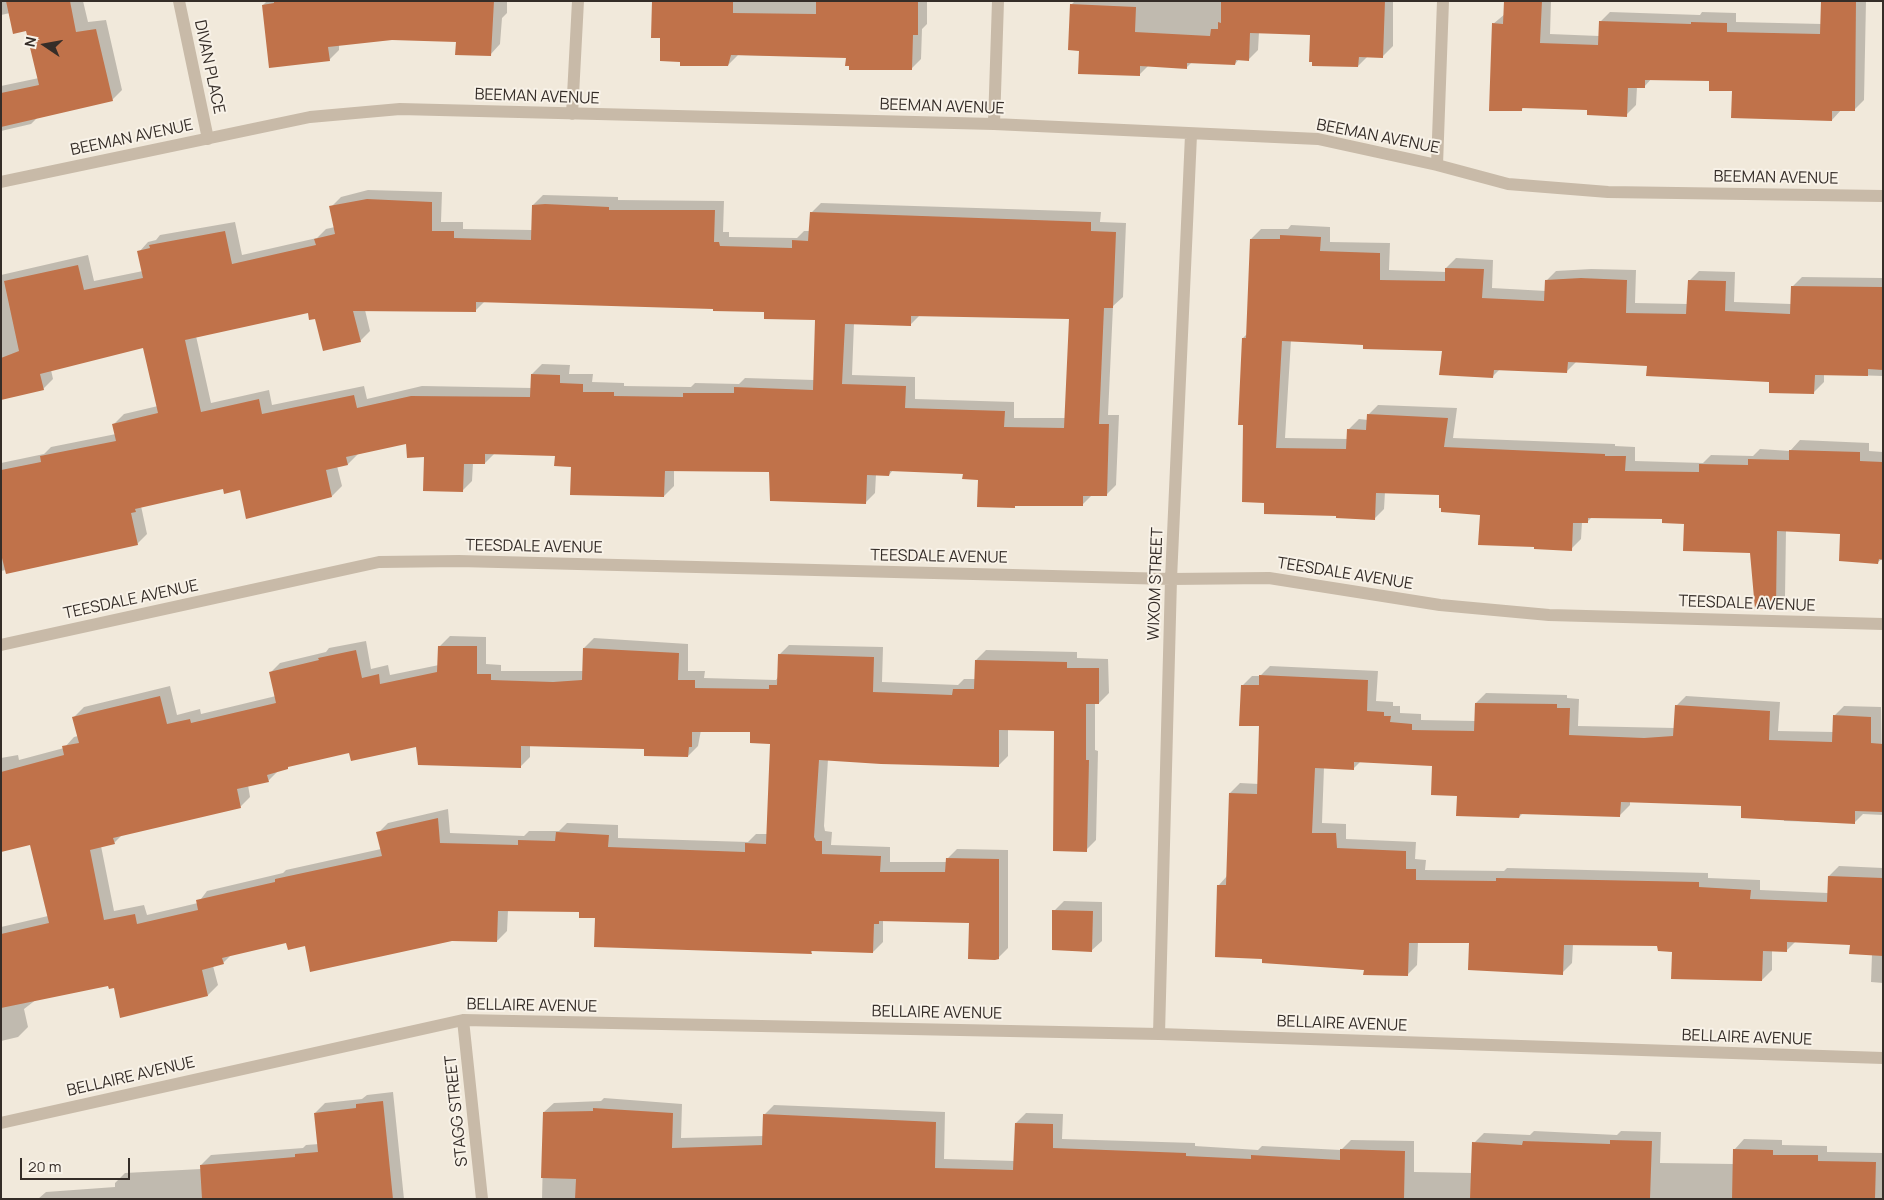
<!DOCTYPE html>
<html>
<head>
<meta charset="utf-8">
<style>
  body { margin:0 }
  #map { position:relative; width:1884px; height:1200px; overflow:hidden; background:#f1e9db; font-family:Manrope,sans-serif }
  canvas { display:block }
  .frame { position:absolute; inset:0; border:2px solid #352d28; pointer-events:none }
  .north { position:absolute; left:20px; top:20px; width:50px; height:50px; -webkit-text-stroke:4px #f8f2e8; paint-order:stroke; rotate:282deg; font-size:14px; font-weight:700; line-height:20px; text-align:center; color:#352d28 }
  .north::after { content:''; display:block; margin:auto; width:18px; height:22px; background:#352d28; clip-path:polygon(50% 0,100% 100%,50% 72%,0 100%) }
  .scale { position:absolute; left:20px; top:1158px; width:110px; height:22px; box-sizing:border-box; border:2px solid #352d28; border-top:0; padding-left:6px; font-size:15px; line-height:18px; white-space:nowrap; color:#352d28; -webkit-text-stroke:4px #f8f2e8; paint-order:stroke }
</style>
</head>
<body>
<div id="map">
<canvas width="1884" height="1200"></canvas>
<div class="frame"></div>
<div class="north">N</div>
<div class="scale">20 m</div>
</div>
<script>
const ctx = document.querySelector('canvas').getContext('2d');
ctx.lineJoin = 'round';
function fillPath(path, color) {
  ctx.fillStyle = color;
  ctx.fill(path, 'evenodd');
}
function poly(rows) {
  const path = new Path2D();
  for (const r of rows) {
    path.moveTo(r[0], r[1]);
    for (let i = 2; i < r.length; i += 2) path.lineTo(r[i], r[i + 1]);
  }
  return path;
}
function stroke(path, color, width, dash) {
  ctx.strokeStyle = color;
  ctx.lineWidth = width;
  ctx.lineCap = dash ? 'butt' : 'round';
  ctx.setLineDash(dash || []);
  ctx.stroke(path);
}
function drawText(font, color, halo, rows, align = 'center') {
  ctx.font = font + ' Manrope,sans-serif';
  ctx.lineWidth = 4;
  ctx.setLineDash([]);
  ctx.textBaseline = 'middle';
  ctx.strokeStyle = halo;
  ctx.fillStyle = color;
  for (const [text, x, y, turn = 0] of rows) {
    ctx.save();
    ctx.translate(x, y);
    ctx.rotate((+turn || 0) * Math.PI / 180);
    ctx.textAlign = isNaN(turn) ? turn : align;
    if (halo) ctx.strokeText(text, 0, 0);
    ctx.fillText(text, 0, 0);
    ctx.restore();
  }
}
fillPath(poly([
  [1,1,83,1,88,22,106,20,122,90,112,100,37,118,31,124,1,131,1,86,39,78,27,30,10,13,1,15],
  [267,1,507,1,507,13,502,18,500,44,490,55,457,41,392,39,339,44,339,50,329,60,263,5],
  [653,1,927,1,927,24,922,29,921,59,911,69,847,57,738,55,728,65,682,61,662,37],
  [1075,1,1393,1,1393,46,1383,56,1368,56,1358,66,1312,34,1259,32,1258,50,1248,60,1239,59,1235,64,1192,62,1187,67,1148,66,1139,75,1080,50,1071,5],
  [1506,1,1551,1,1550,34,1599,36,1600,22,1610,12,1700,15,1702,12,1736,13,1736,22,1822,24,1822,1,1866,1,1864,100,1854,110,1841,110,1832,120,1733,90,1710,80,1652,78,1644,87,1637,87,1636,105,1626,115,1589,109,1524,107,1521,110,1493,24,1505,14],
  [368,190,442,192,441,222,463,222,463,229,532,230,533,205,543,195,618,197,618,200,724,201,723,232,729,232,729,237,797,238,804,231,810,231,811,213,821,203,1101,212,1100,222,1126,223,1123,297,1113,306,1108,415,1119,415,1116,485,1106,495,1092,495,1083,504,1017,504,1014,507,979,478,964,473,893,470,889,475,876,474,875,493,865,503,771,471,674,470,674,486,664,496,572,466,556,454,495,453,485,463,473,463,472,481,462,491,425,456,407,442,358,454,348,464,337,466,342,486,332,496,247,517,241,489,224,487,141,506,147,534,137,544,1,571,1,463,44,454,51,447,116,434,114,424,124,414,158,406,144,347,51,370,53,379,43,389,1,398,1,275,88,255,94,281,143,271,139,252,148,242,156,240,160,235,235,222,242,255,317,238,326,229,335,227,331,207,341,197],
  [485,301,715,308,765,311,817,319,814,380,745,378,739,384,695,383,691,387,624,386,624,383,592,382,593,374,569,374,570,365,542,364,532,374,532,388,422,386,367,399,364,386,272,405,269,390,211,403,196,336,309,311,316,317,360,341,370,331,365,310,475,311],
  [920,315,1070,318,1066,418,1014,418,1014,402,915,399,915,377,852,375,854,323,910,325],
  [1291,225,1330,227,1330,242,1390,243,1389,270,1446,272,1446,268,1456,258,1493,260,1492,288,1546,291,1546,281,1556,271,1591,269,1636,270,1635,303,1688,304,1689,281,1699,271,1735,272,1734,302,1791,304,1792,287,1802,277,1883,278,1883,376,1824,374,1824,382,1814,392,1771,381,1648,364,1577,361,1567,371,1500,369,1493,376,1443,349,1291,340,1285,438,1348,439,1349,429,1359,419,1368,420,1368,415,1378,405,1457,408,1453,438,1615,444,1615,446,1635,447,1635,461,1703,463,1711,455,1753,456,1760,449,1790,451,1800,440,1869,443,1869,451,1883,452,1883,558,1878,562,1841,533,1786,530,1785,597,1775,607,1752,552,1685,522,1663,518,1592,517,1587,522,1582,522,1581,539,1571,549,1535,545,1441,494,1385,492,1384,509,1374,519,1266,502,1243,338,1247,334,1251,239,1261,229,1288,229],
  [450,636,486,637,486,664,501,665,501,671,584,671,584,648,594,638,688,644,688,671,705,671,704,678,776,680,778,677,779,655,789,645,883,647,882,682,958,685,964,679,976,679,976,660,986,650,1077,652,1077,658,1108,659,1109,693,1099,703,1095,703,1095,750,1098,751,1096,840,1086,850,1056,730,1008,729,1008,756,998,766,828,759,824,826,825,831,832,832,831,845,890,847,890,862,947,862,947,859,957,849,1008,850,1008,948,998,958,970,922,883,920,883,942,873,952,814,950,811,952,597,917,580,910,508,910,507,931,497,941,452,940,306,945,287,941,232,954,223,963,213,966,218,985,208,995,109,985,37,999,24,1009,28,1027,18,1037,1,1041,1,927,48,916,31,844,1,850,1,758,18,755,19,760,64,748,74,737,78,736,74,717,84,707,170,686,177,715,200,709,201,714,276,696,270,673,280,663,326,652,329,648,366,641,371,669,388,665,390,675,439,665,440,646],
  [701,730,751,731,772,742,768,834,756,834,748,842,618,838,618,825,567,823,559,831,529,831,524,836,450,833,448,809,388,823,378,833,381,849,286,870,283,873,207,891,198,903,147,915,144,905,114,911,101,846,114,843,122,835,240,807,250,797,248,785,268,781,278,771,291,765,350,751,417,746,520,767,530,757,530,745,645,748,688,756,698,746],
  [1270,666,1378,671,1376,701,1393,702,1393,706,1400,706,1400,713,1421,714,1421,720,1475,721,1476,703,1486,693,1567,695,1567,698,1579,699,1578,726,1675,728,1676,706,1686,696,1780,702,1778,731,1834,732,1834,716,1844,706,1881,707,1883,815,1863,814,1854,823,1784,821,1784,818,1742,805,1630,801,1630,805,1620,815,1523,813,1519,817,1458,795,1433,765,1361,761,1353,769,1324,767,1322,823,1346,824,1346,839,1416,842,1415,859,1426,860,1425,870,1504,871,1507,868,1708,873,1708,878,1760,880,1760,890,1828,893,1829,876,1839,866,1883,868,1883,983,1871,982,1872,954,1851,944,1796,941,1786,951,1772,950,1772,970,1762,980,1659,945,1573,944,1572,963,1562,973,1471,942,1418,942,1417,965,1407,975,1263,958,1219,885,1227,876,1230,793,1240,783,1259,784,1260,725,1242,686,1252,676,1260,676],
  [1064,901,1102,902,1102,941,1092,950,1054,911],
  [393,1092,404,1199,38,1199,46,1192,115,1187,115,1183,125,1173,201,1169,201,1165,211,1155,303,1148,306,1145,319,1144,315,1113,325,1103,362,1099,367,1095],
  [604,1098,682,1104,681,1138,764,1136,764,1115,774,1105,945,1112,944,1159,1015,1161,1016,1123,1026,1113,1063,1114,1062,1139,1195,1143,1195,1146,1258,1150,1262,1146,1341,1150,1351,1140,1414,1141,1414,1172,1472,1173,1474,1143,1484,1133,1530,1135,1534,1131,1617,1135,1621,1131,1661,1132,1660,1163,1734,1164,1735,1149,1744,1139,1782,1140,1782,1145,1827,1146,1827,1152,1883,1153,1883,1199,542,1199,544,1112,554,1103,601,1101]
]), '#0003');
fillPath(poly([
  [6,1,70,1,76,32,96,29,113,101,1,127,1,93,39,85,26,31,13,34],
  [274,1,494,1,491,56,455,55,456,42,392,40,328,47,330,61,269,68,262,5,274,3],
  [652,1,733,1,733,13,816,14,816,1,918,1,918,35,913,35,912,70,849,70,849,66,845,66,846,58,731,55,728,66,680,66,680,62,660,61,660,38,651,38],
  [1221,1,1385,1,1383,58,1359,57,1358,67,1312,66,1312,62,1309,62,1310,35,1250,33,1249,61,1236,60,1235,65,1187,63,1187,69,1140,66,1140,76,1078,74,1079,51,1068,50,1070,4,1136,7,1135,32,1210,36,1211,29,1218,29,1218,22,1221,23],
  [1504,1,1542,1,1540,43,1598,45,1599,21,1691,24,1691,22,1727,23,1727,32,1820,34,1821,1,1856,1,1855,111,1832,111,1832,121,1731,118,1732,91,1709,91,1709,81,1645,80,1645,88,1628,88,1627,117,1587,115,1587,110,1522,108,1522,111,1489,111,1492,23,1503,24],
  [367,199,432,202,432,231,454,231,454,238,531,240,532,205,545,204,609,207,609,210,715,210,714,242,719,242,720,246,792,248,792,240,808,241,810,212,1091,222,1091,231,1116,232,1113,308,1104,308,1099,424,1109,424,1107,496,1083,496,1083,506,1015,506,1015,508,977,507,978,480,962,479,963,474,890,471,889,476,867,475,866,504,770,501,769,472,665,471,664,497,570,495,571,467,554,466,555,456,485,454,485,464,464,464,463,492,423,491,424,457,407,458,406,444,346,457,348,465,326,470,332,497,246,519,240,490,224,494,223,489,135,509,136,512,131,513,138,545,6,574,1,554,1,470,41,462,40,456,116,441,112,424,158,413,143,348,40,374,44,390,1,400,1,358,19,351,4,281,78,265,84,290,143,278,137,251,150,248,149,245,225,231,232,264,316,245,314,239,335,234,329,206],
  [476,302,713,309,713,311,764,312,764,319,815,320,813,390,734,387,734,393,683,393,683,397,614,396,614,392,583,392,583,384,560,383,560,375,531,374,530,397,411,396,357,408,354,395,262,414,259,399,201,412,185,340,308,313,309,320,315,319,323,351,361,342,353,311,476,312],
  [911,316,1069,319,1064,428,1004,427,1005,411,905,408,906,386,842,384,845,324,911,326],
  [1280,235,1321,237,1320,251,1380,253,1380,280,1445,281,1445,268,1484,269,1482,298,1544,301,1545,280,1581,278,1627,280,1626,313,1686,314,1688,280,1726,281,1725,311,1790,314,1791,286,1882,287,1883,370,1868,369,1868,376,1815,375,1814,394,1769,393,1769,382,1646,376,1647,366,1568,362,1567,373,1494,370,1493,378,1439,375,1442,351,1363,349,1363,345,1282,341,1276,448,1346,449,1347,429,1366,430,1367,414,1448,418,1444,447,1605,454,1605,456,1626,456,1625,471,1699,472,1699,464,1748,465,1748,459,1789,460,1789,450,1860,452,1860,461,1883,462,1883,560,1879,559,1878,564,1839,561,1840,534,1777,531,1776,608,1755,609,1750,553,1683,551,1684,524,1662,523,1662,519,1588,518,1588,523,1573,523,1572,551,1534,549,1534,547,1478,545,1480,515,1441,512,1441,508,1439,508,1439,495,1376,493,1375,520,1336,518,1336,516,1264,514,1264,503,1242,502,1243,425,1238,425,1242,338,1246,338,1250,239,1280,239],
  [438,646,477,646,477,674,491,674,491,680,553,682,582,680,583,648,679,653,678,680,695,680,695,688,769,689,769,685,777,685,778,654,874,657,873,692,952,695,953,689,974,689,975,660,1067,662,1067,668,1099,668,1099,704,1086,704,1086,760,1089,760,1087,852,1053,851,1054,731,999,730,999,767,881,764,819,760,814,837,816,841,822,841,822,854,881,856,880,872,945,872,946,858,999,859,999,959,995,960,968,959,969,923,879,921,879,924,874,924,873,953,811,951,812,954,594,947,595,918,579,918,579,912,498,911,497,942,452,941,310,972,305,946,288,950,286,943,222,958,224,964,202,970,208,996,120,1018,114,988,109,989,108,986,1,1008,1,934,49,923,30,845,1,852,1,772,64,755,62,746,79,743,72,717,160,696,167,724,190,719,191,723,276,703,269,672,319,660,318,658,356,650,362,678,379,674,380,684,437,672],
  [692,732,750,732,750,743,770,744,766,844,745,843,745,852,608,847,609,835,556,832,555,841,518,840,518,845,440,843,438,818,376,832,382,856,275,879,275,882,196,900,198,910,137,924,135,914,104,920,90,850,115,844,113,838,241,808,237,789,269,782,267,775,288,769,288,767,349,753,351,761,416,747,418,765,521,768,521,746,644,749,644,756,688,757,689,747,692,747],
  [1259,675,1368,680,1367,711,1384,712,1384,716,1391,716,1390,722,1412,724,1412,730,1474,731,1475,703,1557,704,1557,708,1570,708,1569,735,1644,738,1673,736,1675,705,1770,711,1769,740,1832,742,1833,715,1871,717,1871,743,1883,744,1883,812,1855,811,1855,824,1741,818,1741,806,1621,802,1620,817,1520,814,1519,818,1456,816,1457,796,1431,795,1432,766,1354,762,1354,770,1315,768,1312,833,1336,833,1337,848,1406,851,1406,869,1416,869,1416,880,1496,881,1496,878,1699,882,1699,887,1751,890,1750,899,1827,902,1828,876,1883,878,1883,956,1849,954,1850,945,1787,942,1787,952,1763,951,1762,981,1671,979,1672,952,1658,951,1657,946,1564,945,1563,975,1468,970,1469,943,1409,943,1408,976,1363,975,1364,970,1262,963,1262,959,1215,957,1217,885,1226,885,1229,793,1257,794,1259,726,1239,726,1241,685,1259,685],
  [1052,910,1093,911,1092,952,1052,950],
  [383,1101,393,1199,202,1199,200,1165,295,1157,295,1154,318,1152,314,1113,356,1108,356,1104],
  [593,1108,673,1113,672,1148,762,1145,763,1114,936,1122,935,1168,1013,1170,1015,1123,1053,1124,1053,1148,1186,1153,1186,1156,1251,1159,1251,1155,1340,1160,1340,1149,1405,1151,1404,1199,575,1199,576,1179,541,1178,543,1112,593,1111],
  [1610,1140,1652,1141,1650,1199,1470,1199,1472,1142,1522,1145,1523,1141,1610,1144],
  [1733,1149,1773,1150,1773,1155,1818,1155,1818,1161,1876,1162,1875,1199,1732,1199]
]), '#c0724a');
stroke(poly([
  [179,1,208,139],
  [572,114,578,1],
  [994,124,998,1],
  [1437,165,1443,1],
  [1,182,310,117,400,109,994,124,1318,139,1437,165,1508,184,1608,192,1883,196],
  [1,645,379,562,459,561,1171,579,1269,578,1440,605,1549,615,1883,624],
  [463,1020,482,1199],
  [1159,1034,1171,579,1191,135],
  [1,1123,463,1020,1159,1034,1883,1058]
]), '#c8baa8', 12);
drawText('16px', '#352d28', '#f8f2e8', [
  ["DIVAN PLACE",209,67,78],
  ["BEEMAN AVENUE",537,97,2],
  ["BEEMAN AVENUE",942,107,2],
  ["BEEMAN AVENUE",1378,137,11],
  ["BEEMAN AVENUE",132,138,-12],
  ["BEEMAN AVENUE",1776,178,1],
  ["TEESDALE AVENUE",534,547,1],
  ["TEESDALE AVENUE",939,557,1],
  ["TEESDALE AVENUE",1345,574,9],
  ["WIXOM STREET",1156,584,-88],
  ["TEESDALE AVENUE",131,600,-12],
  ["TEESDALE AVENUE",1747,604,2],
  ["BELLAIRE AVENUE",532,1006,1],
  ["BELLAIRE AVENUE",937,1013,1],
  ["BELLAIRE AVENUE",1342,1024,2],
  ["BELLAIRE AVENUE",1747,1038,2],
  ["BELLAIRE AVENUE",131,1077,-13],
  ["STAGG STREET",457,1111,-96]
]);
</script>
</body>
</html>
